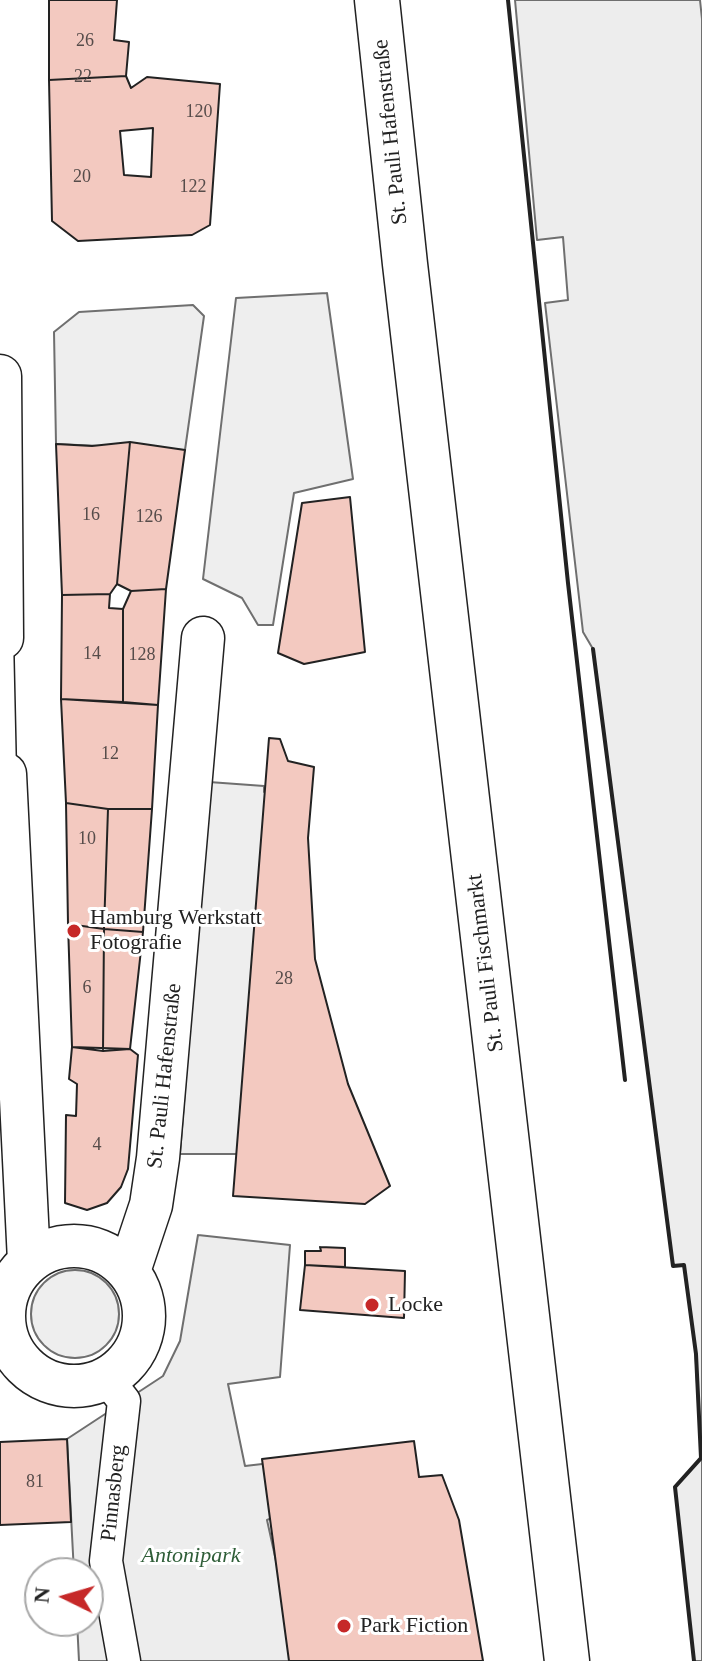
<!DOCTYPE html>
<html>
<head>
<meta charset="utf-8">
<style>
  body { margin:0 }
  #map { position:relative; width:702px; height:1661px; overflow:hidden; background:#fff; font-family:Georgia,serif }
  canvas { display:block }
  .north { position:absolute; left:24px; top:1557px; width:80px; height:80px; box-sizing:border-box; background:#fff; border:2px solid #a7a7a7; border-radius:50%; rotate:275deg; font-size:22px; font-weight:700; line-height:32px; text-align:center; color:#222 }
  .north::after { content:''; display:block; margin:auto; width:28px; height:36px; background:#c62828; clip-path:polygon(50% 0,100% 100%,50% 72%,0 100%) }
</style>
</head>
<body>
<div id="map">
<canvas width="702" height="1661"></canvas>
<div class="north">N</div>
</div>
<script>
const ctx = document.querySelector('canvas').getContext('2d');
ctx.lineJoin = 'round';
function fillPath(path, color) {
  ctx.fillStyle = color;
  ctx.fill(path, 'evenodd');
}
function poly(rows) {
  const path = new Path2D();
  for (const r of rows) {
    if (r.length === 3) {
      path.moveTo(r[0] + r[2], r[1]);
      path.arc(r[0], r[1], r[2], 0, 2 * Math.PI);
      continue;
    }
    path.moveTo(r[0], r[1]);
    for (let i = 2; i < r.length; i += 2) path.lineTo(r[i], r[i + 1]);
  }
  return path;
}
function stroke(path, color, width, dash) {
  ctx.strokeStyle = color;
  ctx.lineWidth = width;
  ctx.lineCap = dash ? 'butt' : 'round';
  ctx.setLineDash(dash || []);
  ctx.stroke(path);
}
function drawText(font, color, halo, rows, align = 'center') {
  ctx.font = font + ' Georgia,serif';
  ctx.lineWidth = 6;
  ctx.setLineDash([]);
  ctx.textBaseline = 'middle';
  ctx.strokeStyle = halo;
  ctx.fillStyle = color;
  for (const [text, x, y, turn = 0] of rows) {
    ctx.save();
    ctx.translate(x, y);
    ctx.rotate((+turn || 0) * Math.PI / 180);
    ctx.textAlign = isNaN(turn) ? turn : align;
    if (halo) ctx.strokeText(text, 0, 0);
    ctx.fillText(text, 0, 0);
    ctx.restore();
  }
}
const green = poly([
  [327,293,353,479,294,493,273,625,258,625,242,598,203,579,236,298,327,293],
  [193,305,204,316,185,450,56,444,54,332,79,312,193,305],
  [209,782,264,786,264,792,280,801,255,1154,180,1154,209,782],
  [75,1314,44]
]);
fillPath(green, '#eee');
stroke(green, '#6f6f6f', 2);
const parking = poly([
  [515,0,700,0,702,19,702,1661,694,1661,675,1487,701,1458,695,1346,684,1265,673,1266,593,649,583,632,545,303,568,300,563,237,537,240,515,0],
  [198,1235,290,1245,280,1377,228,1384,245,1466,409,1447,314,1661,79,1661,77,1621,88,1621,88,1573,74,1573,67,1439,163,1376,180,1341,198,1235],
  [384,1471,278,1570,267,1520,384,1471]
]);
fillPath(parking, '#ededed');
stroke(parking, '#6f6f6f', 2);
const building = poly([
  [49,0,117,0,114,40,129,42,126,76,49,80,49,0],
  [126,76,131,88,147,77,220,84,210,225,192,235,78,241,52,221,49,80,126,76],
  [153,128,151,177,124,175,120,131,153,128],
  [130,442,185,450,166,589,131,591,117,584,130,442],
  [130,442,117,584,110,594,62,595,56,444,92,446,130,442],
  [350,497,365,652,304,664,278,653,302,503,350,497],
  [166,589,158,705,123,702,123,609,131,591,166,589],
  [110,594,109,608,123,609,123,702,61,699,62,595,110,594],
  [61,699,158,705,152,809,108,809,66,803,61,699],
  [269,738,280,739,288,761,314,767,308,838,315,959,348,1084,390,1186,365,1204,233,1196,269,738],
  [66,803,108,809,104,929,68,924,66,803],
  [108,809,152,809,143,932,104,929,108,809],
  [68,924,104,929,103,1051,72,1047,68,924],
  [104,929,143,932,130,1049,103,1051,104,929],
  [72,1047,130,1049,138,1055,128,1169,121,1187,107,1203,87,1210,65,1203,66,1115,76,1116,77,1084,69,1079,72,1047],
  [320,1247,345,1248,345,1267,305,1265,305,1251,321,1251,320,1247],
  [305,1265,405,1271,404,1318,300,1310,305,1265],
  [67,1439,71,1522,0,1525,0,1442,67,1439],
  [414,1441,419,1477,442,1475,459,1520,483,1661,289,1661,262,1459,414,1441]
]);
fillPath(building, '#f3c9c0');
stroke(building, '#222', 2);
const service = poly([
  [2,638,5,774]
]);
const pedestrian = poly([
  [106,1378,124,1401,106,1561,124,1661]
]);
const minor = poly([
  [0,376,2,638],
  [5,774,29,1261],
  [74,1316,70],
  [129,1271,151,1205,158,1158,203,638]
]);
const secondary = poly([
  [377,0,405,264,567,1661]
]);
stroke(service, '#222', 25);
stroke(pedestrian, '#222', 35);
stroke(minor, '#222', 45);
stroke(secondary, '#222', 47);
stroke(service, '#fff', 22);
stroke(pedestrian, '#fff', 32);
stroke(minor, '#fff', 42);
stroke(secondary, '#fff', 44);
stroke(poly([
  [508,0,568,583,625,1080],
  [593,649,673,1266,684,1265,696,1354,701,1458,675,1487,694,1661]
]), '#222', 4);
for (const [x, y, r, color] of [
  [74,931,8,"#c62828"],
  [372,1305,8,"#c62828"],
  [344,1626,8,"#c62828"]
]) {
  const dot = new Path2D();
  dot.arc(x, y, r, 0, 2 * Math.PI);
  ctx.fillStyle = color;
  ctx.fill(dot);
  stroke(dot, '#fff', 3);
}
drawText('18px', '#564c4a', null, [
  ["26",85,41],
  ["22",83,77],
  ["120",199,112],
  ["20",82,177],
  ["122",193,187],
  ["16",91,515],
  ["126",149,517],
  ["14",92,654],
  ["128",142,655],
  ["12",110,754],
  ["10",87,839],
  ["28",284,979],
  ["6",87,988],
  ["4",97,1145],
  ["81",35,1482]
]);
drawText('22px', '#222', '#fff', [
  ["St. Pauli Hafenstraße",391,132,-96],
  ["St. Pauli Fischmarkt",486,963,-97],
  ["St. Pauli Hafenstraße",165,1076,-84],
  ["Pinnasberg",114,1493,-84]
]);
drawText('22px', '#222', '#fff', [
  ["Hamburg Werkstatt",90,918],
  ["Fotografie",90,943],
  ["Locke",388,1305],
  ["Park Fiction",360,1626]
], 'left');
drawText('italic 22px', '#2f5e38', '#fff', [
  ["Antonipark",191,1556]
]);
</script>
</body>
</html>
